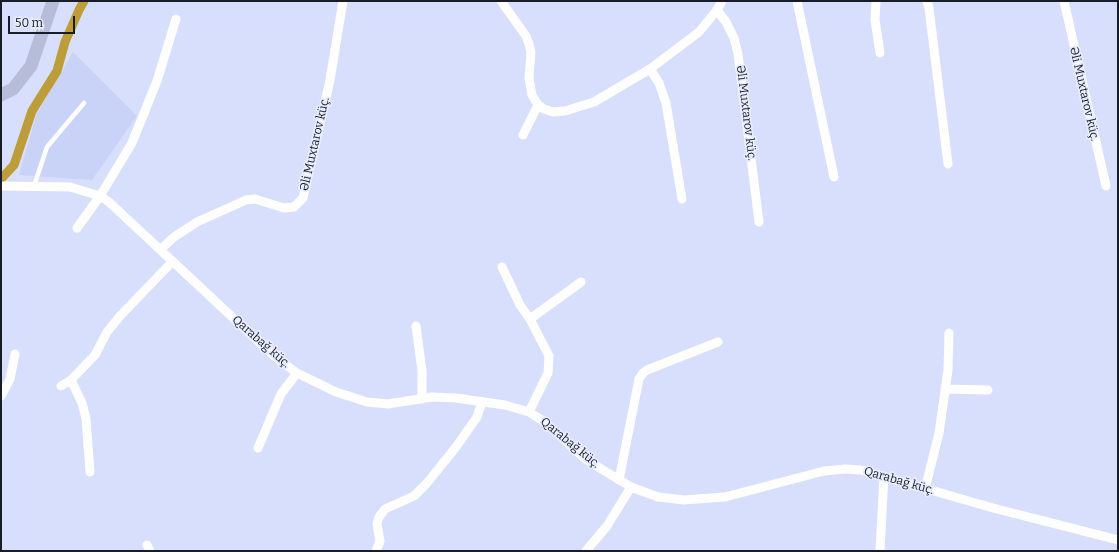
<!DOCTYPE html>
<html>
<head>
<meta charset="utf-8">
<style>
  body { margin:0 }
  #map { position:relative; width:1119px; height:552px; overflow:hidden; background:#d7dffc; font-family:Bitter,serif }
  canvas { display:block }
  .frame { position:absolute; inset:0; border:2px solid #191c26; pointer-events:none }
  .scale { position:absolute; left:8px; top:16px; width:67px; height:18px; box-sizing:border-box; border:2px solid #191c26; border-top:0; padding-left:5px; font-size:12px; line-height:14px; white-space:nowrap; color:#191c26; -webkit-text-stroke:3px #e7ecfe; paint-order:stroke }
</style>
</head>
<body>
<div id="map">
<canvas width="1119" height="552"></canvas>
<div class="frame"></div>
<div class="scale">50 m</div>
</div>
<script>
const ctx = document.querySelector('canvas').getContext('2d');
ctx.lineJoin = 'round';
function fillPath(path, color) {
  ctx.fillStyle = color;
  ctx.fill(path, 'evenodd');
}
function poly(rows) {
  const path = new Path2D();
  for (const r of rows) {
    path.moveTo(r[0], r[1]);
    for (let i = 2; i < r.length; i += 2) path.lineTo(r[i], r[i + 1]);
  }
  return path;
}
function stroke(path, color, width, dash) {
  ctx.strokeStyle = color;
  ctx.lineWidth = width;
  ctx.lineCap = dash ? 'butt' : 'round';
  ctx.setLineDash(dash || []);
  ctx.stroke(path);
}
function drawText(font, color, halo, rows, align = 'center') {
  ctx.font = font + ' Bitter,serif';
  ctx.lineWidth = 3.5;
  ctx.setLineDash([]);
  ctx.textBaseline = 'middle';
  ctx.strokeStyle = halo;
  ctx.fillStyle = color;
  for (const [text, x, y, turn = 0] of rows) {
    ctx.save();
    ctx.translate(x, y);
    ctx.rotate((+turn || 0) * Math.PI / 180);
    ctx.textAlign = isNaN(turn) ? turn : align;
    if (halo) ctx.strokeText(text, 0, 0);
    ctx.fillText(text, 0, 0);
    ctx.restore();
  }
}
fillPath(poly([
  [73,52,137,116,92,180,19,175,37,113]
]), '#c9d3f7');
stroke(poly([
  [2,178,14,165,32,111,57,71,65,42,79,10,84,1]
]), '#bd9d3a', 9);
stroke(poly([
  [34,186,47,147,84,103]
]), '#fff', 4.5);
stroke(poly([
  [501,1,526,36,529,44,531,52,529,78,532,95,538,105,544,109,553,112,565,111,594,102,650,69,699,32,717,10,722,1],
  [797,1,834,177],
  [876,1,875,20,880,53],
  [927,1,929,8,948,164],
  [1064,1,1106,186],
  [717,10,726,22,734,38,738,54,759,222],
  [650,69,659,83,666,103,682,199],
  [523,135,538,105],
  [1,186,70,187,100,196,109,202,274,356,297,373,336,392,367,402,388,404,432,397,456,398,505,405,529,412,545,422,585,459,631,487,658,497,684,500,725,497,824,471,845,469,861,470,993,508,1118,540],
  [77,228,100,196,132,143,157,81,176,19],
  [160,250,174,237,197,222,246,200,255,199,284,208,294,207,303,198,330,80,343,1],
  [502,267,520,305,530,319,549,356,548,373,529,412],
  [530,319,581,282],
  [416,326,422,371,422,399],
  [71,380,82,403,86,419,90,472],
  [61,386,71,380,95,355,107,332,120,316,172,262],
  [945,389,988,390],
  [1,396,10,379,15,354],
  [258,448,281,394,297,373],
  [619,480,639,379,643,373,647,370,718,342],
  [925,489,939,433,948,370,949,333],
  [147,545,150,551],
  [376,551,380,541,377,524,379,517,385,509,414,496,427,483,456,447,477,417,482,402],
  [586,551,607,526,631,487],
  [880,551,884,476]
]), '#fff', 9);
stroke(poly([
  [1,95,13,89,31,66,53,1]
]), '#b7bdd8', 13);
drawText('12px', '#191c26', '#e7ecfe', [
  ["Əli Muxtarov küç.",1084,94,77],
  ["Əli Muxtarov küç.",746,113,83],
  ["Əli Muxtarov küç.",315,144,-77],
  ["Qarabağ küç.",261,342,41],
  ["Qarabağ küç.",570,443,39],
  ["Qarabağ küç.",899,481,16]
]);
</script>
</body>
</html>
